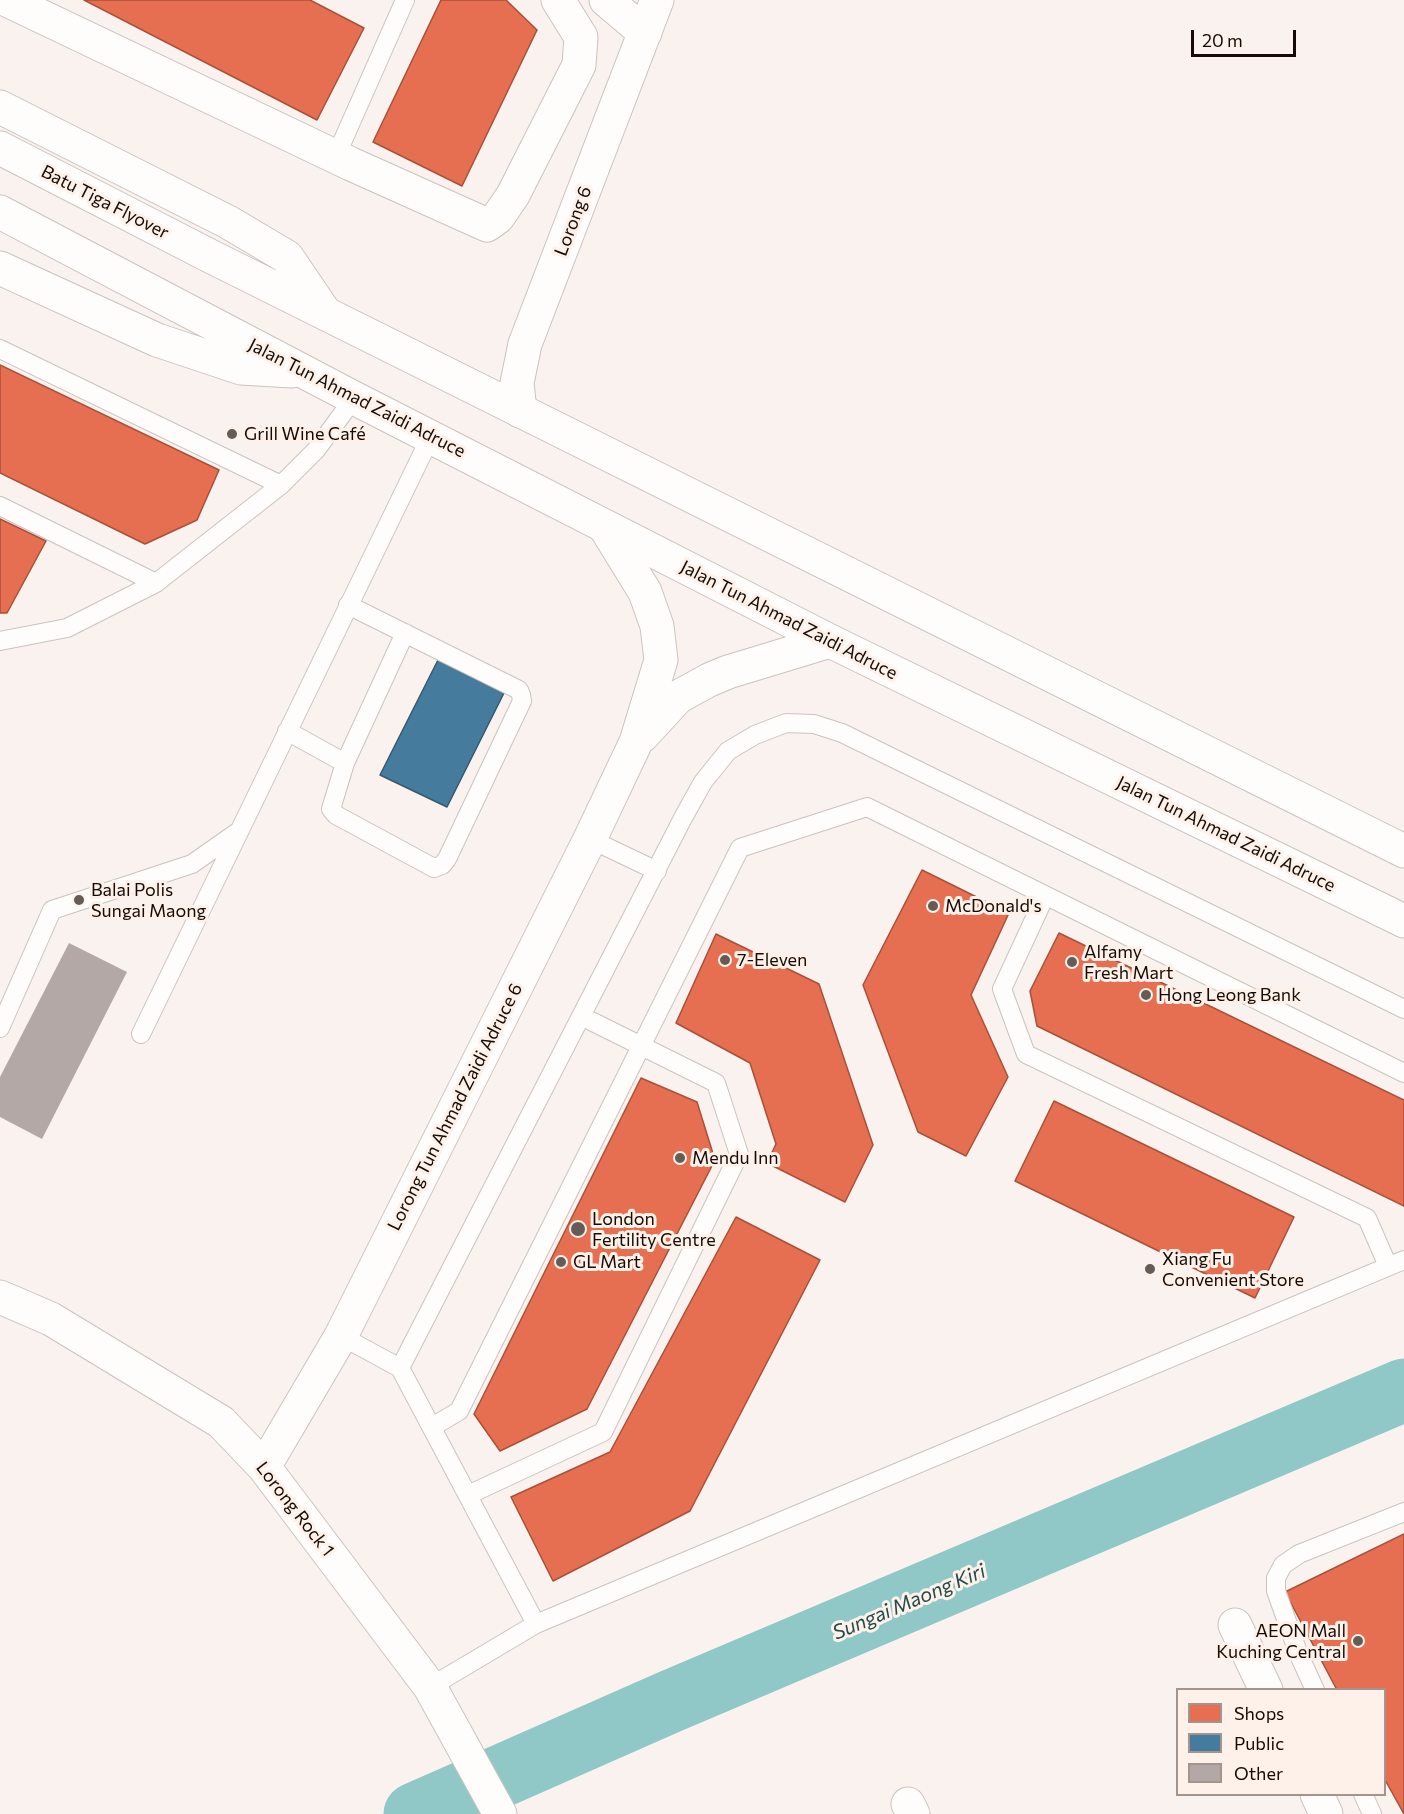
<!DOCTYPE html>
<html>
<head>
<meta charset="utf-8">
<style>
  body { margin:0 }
  #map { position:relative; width:1404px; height:1814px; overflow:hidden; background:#f9f2ee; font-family:Commissioner,sans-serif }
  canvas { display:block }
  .legend { position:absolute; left:1176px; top:1688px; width:210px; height:108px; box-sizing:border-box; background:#fef1e9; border:2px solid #a1958e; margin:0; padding:8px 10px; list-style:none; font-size:18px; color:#150a05 }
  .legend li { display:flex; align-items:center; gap:12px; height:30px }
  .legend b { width:30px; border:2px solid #a1958e }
  .scale { position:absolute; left:1191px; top:30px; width:105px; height:27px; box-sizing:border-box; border:3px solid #150a05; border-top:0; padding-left:8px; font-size:18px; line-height:21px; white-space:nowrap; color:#150a05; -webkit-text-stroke:4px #fef1e9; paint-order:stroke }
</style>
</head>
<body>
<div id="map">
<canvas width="1404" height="1814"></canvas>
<ul class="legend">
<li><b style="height:16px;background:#e76f51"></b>Shops</li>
<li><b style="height:16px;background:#457b9d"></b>Public</li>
<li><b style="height:16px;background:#b3a8a5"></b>Other</li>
</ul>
<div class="scale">20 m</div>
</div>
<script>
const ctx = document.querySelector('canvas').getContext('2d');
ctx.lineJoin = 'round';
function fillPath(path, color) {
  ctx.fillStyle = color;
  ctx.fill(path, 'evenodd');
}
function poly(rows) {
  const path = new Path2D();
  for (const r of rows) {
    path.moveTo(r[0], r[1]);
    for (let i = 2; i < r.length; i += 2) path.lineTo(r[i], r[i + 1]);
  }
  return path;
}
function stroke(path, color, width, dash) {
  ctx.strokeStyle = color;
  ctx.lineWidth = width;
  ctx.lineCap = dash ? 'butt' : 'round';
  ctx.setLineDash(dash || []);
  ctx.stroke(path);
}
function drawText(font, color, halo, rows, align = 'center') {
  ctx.font = font + ' Commissioner,sans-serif';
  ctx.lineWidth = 6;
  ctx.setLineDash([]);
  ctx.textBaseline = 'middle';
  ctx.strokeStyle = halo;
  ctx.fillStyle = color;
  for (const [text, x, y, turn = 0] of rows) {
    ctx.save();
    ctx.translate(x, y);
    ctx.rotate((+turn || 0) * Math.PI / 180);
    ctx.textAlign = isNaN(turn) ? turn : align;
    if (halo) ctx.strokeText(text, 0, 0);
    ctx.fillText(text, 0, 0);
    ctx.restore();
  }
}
const shops = poly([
  [84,0,310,0,364,28,317,120,84,0],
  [441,0,506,0,537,30,462,186,373,142,441,0],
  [0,365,219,470,197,520,145,544,0,473,0,365],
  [0,519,46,541,7,613,0,613,0,519],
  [922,870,1009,913,971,995,1008,1077,966,1156,918,1132,863,985,922,870],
  [1059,933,1404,1100,1404,1206,1037,1026,1030,991,1059,933],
  [716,934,819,984,873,1145,845,1202,767,1163,776,1144,750,1063,676,1023,716,934],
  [641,1078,697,1102,715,1160,587,1409,500,1451,474,1414,641,1078],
  [1054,1101,1294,1217,1255,1298,1015,1181,1054,1101],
  [736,1217,820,1260,690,1511,553,1581,511,1497,610,1452,736,1217],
  [1404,1534,1404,1814,1384,1778,1384,1690,1337,1690,1285,1592,1404,1534]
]);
fillPath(shops, '#e76f51');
stroke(shops, '#a8513a', 1.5);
const public = poly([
  [438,660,504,693,447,807,380,775,438,660]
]);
fillPath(public, '#457b9d');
stroke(public, '#37596f', 1.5);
stroke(poly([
  [415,1814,669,1702,1404,1390]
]), '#8fc8c7', 63);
fillPath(poly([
  [69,943,127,972,42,1139,0,1117,0,1077]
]), '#b3a8a5');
const lane = poly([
  [336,156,405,0],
  [0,349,281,485],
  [0,506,156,583],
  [348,605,519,690,521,695,522,701,447,859,442,865,434,868,336,815,331,809,345,763,405,633],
  [0,641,67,628,156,583,281,485,316,450,354,398],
  [287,731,345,763],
  [590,839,657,871],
  [1045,896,1002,989,1026,1054,1367,1218,1388,1266],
  [0,1028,52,910,192,864,239,831],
  [141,1034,431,436],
  [341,1336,400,1368],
  [432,1427,459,1411,740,848,867,807,1404,1073],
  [468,1495,603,1432,739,1154,716,1083,581,1016],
  [536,1624,400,1368,684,816,703,782,728,751,755,735,786,723,814,724,842,733,1404,1009],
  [430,1687,536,1624,1404,1260],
  [1315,1690,1299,1655,1276,1591,1276,1578,1283,1565,1299,1554,1404,1512],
  [1363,1794,1372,1814]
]);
const street = poly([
  [7,0,351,164,487,225,498,217,513,195,579,65,581,37,558,0],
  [606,0,645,33],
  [520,411,517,383,525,344,657,0],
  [642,736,678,697,709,680,728,672,830,641],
  [0,1297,51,1319,221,1422,264,1467,430,1687,500,1814],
  [264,1467,341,1336,590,839,636,742,661,660,657,626,645,592,605,527],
  [1235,1625,1266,1690],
  [1317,1794,1326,1814],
  [908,1804,913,1814]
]);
const primary = poly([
  [0,107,228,222,287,257,323,310],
  [0,148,210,256,1404,851],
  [0,212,354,398,830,641,1404,921],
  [0,268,157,340,241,368,292,371]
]);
stroke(lane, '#cbc3bd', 20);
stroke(street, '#cbc3bd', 35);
stroke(primary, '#cbc3bd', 35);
stroke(lane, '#fefdfc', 18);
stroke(street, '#fefdfc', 33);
stroke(primary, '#fefdfc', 33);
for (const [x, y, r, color] of [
  [232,434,6,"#655b57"],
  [79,900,6,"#655b57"],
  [933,906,6,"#655b57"],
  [725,960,6,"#655b57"],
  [1072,962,6,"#655b57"],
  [1146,995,6,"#655b57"],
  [680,1158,6,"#655b57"],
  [578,1229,8,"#655b57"],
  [561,1262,6,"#655b57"],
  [1150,1269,6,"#655b57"],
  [1358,1641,6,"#655b57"]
]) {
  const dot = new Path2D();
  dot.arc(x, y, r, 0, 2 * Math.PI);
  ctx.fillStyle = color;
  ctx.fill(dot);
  stroke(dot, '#fef1e9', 2);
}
drawText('18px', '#150a05', '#fef1e9', [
  ["Batu Tiga Flyover",105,202,27],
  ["Lorong 6",573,221,-69],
  ["Jalan Tun Ahmad Zaidi Adruce",357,398,27],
  ["Jalan Tun Ahmad Zaidi Adruce",789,620,27],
  ["Jalan Tun Ahmad Zaidi Adruce",1226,834,26],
  ["Lorong Tun Ahmad Zaidi Adruce 6",455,1107,-63],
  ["Lorong Rock 1",295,1509,52]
]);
drawText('18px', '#150a05', '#fef1e9', [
  ["Grill Wine Café",244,434],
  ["Balai Polis",91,890],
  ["Sungai Maong",91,911],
  ["McDonald's",945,906],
  ["Alfamy",1084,952],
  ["Fresh Mart",1084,973],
  ["7-Eleven",737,960],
  ["Hong Leong Bank",1158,995],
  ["Mendu Inn",692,1158],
  ["London",592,1219],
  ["Fertility Centre",592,1240],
  ["Xiang Fu",1162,1259],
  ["Convenient Store",1162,1280],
  ["GL Mart",573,1262],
  ["AEON Mall",1346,1631,"right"],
  ["Kuching Central",1346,1652,"right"]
], 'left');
drawText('italic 20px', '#224a4a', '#fef1e9', [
  ["Sungai Maong Kiri",909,1602,-23]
]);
</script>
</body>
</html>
